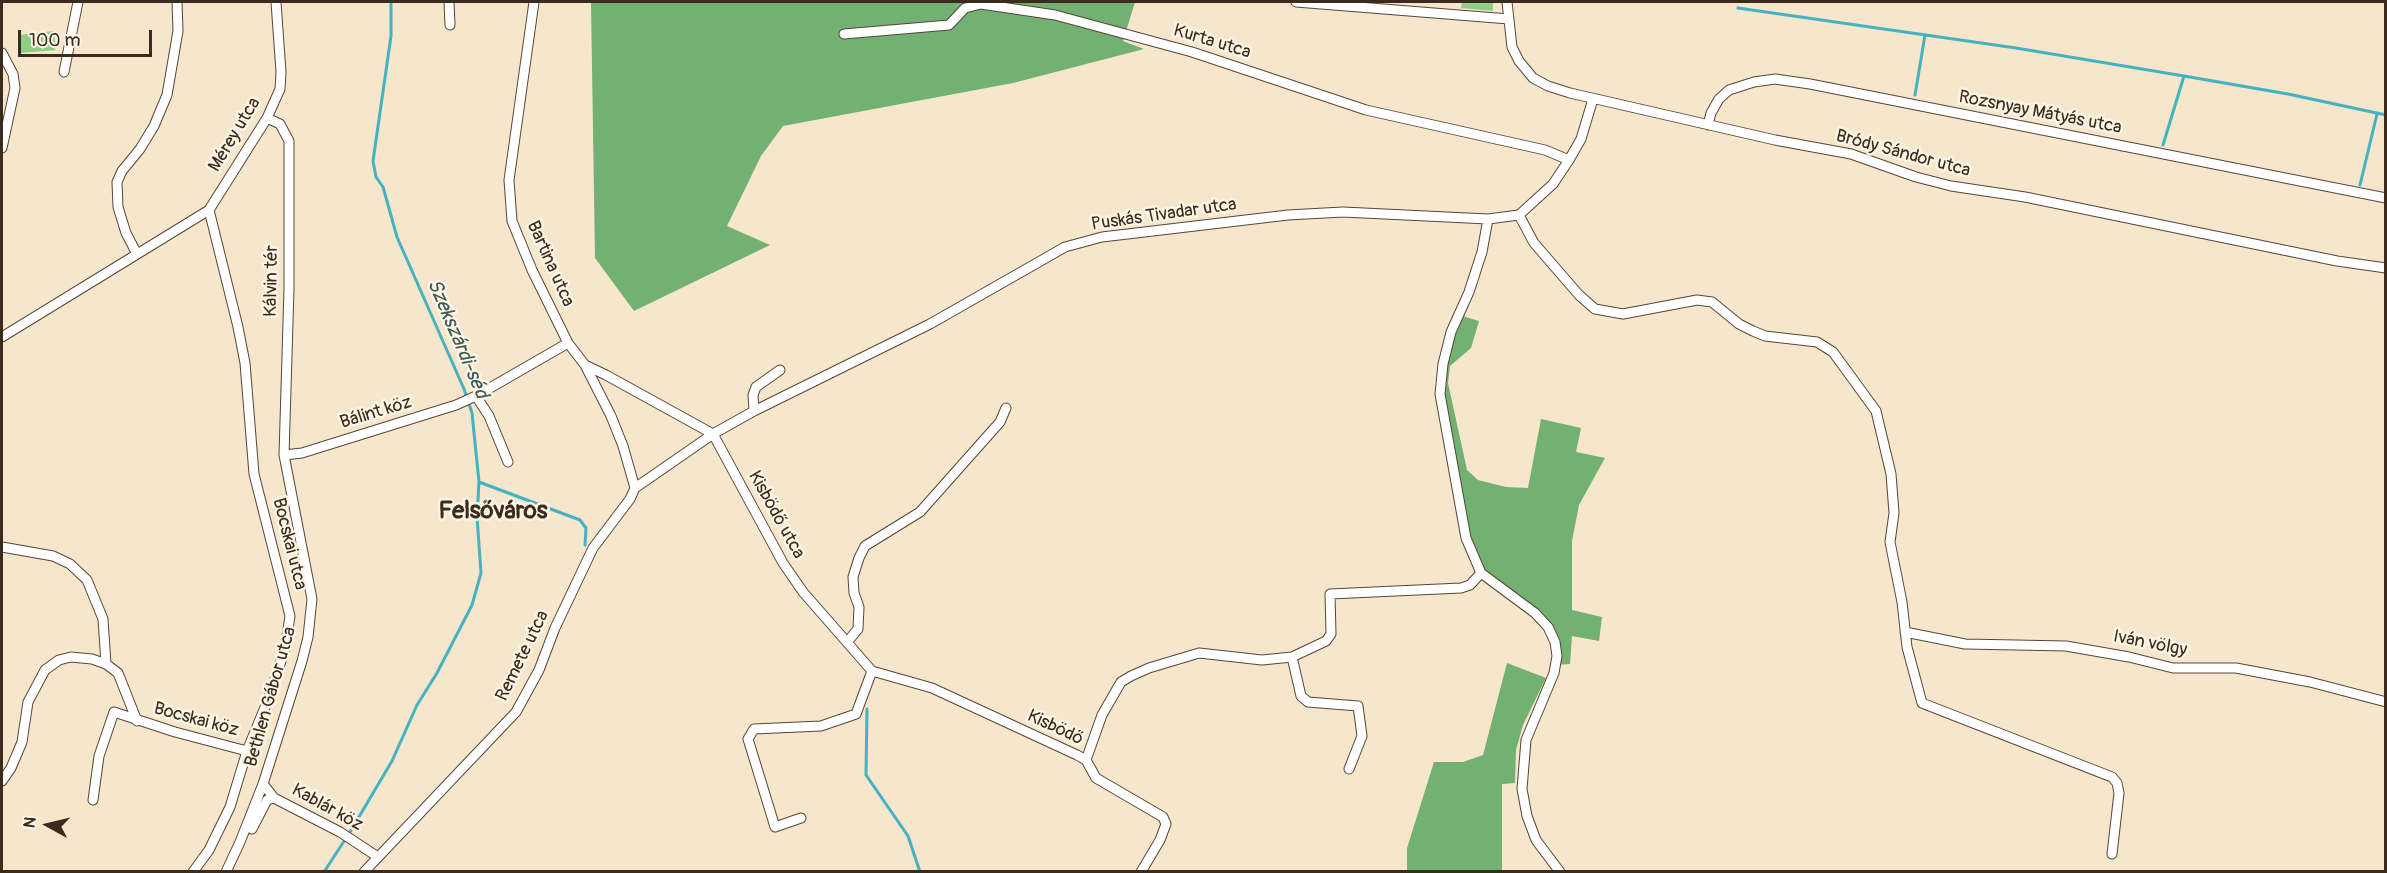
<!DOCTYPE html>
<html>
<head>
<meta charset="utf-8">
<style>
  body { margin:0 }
  #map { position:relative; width:2387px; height:873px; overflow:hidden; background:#f5e6cc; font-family:Pangolin,sans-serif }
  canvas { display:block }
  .frame { position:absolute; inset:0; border:3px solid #3b2a1e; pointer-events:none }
  .north { position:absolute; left:18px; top:795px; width:60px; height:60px; -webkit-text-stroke:4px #fcf5e5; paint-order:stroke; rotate:278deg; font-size:16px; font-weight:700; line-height:24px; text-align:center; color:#3b2a1e }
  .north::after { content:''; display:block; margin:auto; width:21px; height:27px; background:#3b2a1e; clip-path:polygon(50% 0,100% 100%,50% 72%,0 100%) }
  .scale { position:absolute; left:18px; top:30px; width:134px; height:27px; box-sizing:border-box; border:3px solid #3b2a1e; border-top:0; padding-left:8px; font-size:18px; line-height:21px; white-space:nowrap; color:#3b2a1e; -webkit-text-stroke:4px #fcf5e5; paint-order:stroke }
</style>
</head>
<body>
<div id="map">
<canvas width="2387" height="873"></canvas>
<div class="frame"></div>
<div class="north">N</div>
<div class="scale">100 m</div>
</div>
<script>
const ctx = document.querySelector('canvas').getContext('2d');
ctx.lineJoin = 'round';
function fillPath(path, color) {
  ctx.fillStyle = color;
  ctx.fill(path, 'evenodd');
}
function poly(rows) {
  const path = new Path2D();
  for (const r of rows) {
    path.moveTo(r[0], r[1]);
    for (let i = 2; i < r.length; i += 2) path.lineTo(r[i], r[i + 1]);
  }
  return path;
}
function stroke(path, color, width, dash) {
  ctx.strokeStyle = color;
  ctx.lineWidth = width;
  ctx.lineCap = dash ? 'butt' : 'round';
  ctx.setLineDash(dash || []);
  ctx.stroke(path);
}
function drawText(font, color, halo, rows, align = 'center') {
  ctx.font = font + ' Pangolin,sans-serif';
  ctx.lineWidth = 5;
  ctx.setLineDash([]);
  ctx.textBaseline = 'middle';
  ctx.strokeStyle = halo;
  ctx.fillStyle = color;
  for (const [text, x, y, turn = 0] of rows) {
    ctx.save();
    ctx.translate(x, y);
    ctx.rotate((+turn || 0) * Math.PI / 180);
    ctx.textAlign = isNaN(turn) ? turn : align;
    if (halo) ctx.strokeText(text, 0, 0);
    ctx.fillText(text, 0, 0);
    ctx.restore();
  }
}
fillPath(poly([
  [1462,2,1493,2,1493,11,1461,8],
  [54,31,56,50,20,53,18,35]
]), '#8fce84');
fillPath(poly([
  [591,2,1135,2,1123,41,1144,49,1013,83,783,126,761,156,727,226,770,245,634,311,595,258],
  [1459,315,1479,321,1471,348,1450,366,1448,383,1467,470,1478,480,1506,487,1528,488,1541,419,1581,428,1576,452,1605,458,1579,505,1572,541,1572,610,1602,617,1599,641,1572,636,1570,664,1556,665,1548,627,1481,573,1466,538,1440,394],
  [1507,663,1546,678,1523,725,1516,750,1515,783,1502,784,1502,871,1407,871,1407,848,1434,762,1463,762,1483,755]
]), '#73b172');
stroke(poly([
  [1738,8,2016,48,2184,76,2288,94,2386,115],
  [1915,95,1925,35],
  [2163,145,2184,76],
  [2360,185,2377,114],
  [479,482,580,520,586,528,585,545],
  [867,709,866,775,908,836,920,872],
  [324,872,350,832,392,761,417,705,437,673,472,605,481,573,477,517,479,482,472,413,464,389,397,237,383,187,376,177,373,161,391,36,391,2]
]), '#45b2c1', 3);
const minor = poly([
  [449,2,450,25],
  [534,2,509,180,512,221,532,270,568,343,585,365,611,416,623,446,635,488],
  [1296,2,1509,19],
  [1507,2,1512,47,1519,61,1533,78,1548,86,1570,93,1775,140,1851,154,1916,177,1951,186,2025,197,2337,261,2386,268],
  [844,34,949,25,965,8,981,4,1055,15,1192,52,1366,110,1545,150,1569,160],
  [2,53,13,74,15,88,2,148],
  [64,72,78,2],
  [1708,125,1711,113,1719,99,1729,90,1754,82,1775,79,1810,84,2386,198],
  [1519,215,1534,243,1579,295,1595,309,1623,314,1697,300,1712,302,1739,324,1753,331,1765,336,1817,342,1833,352,1876,411,1891,474,1894,513,1890,542,1902,602,1907,647,1922,703,2112,777,2117,783,2119,793,2112,854],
  [1488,219,1482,252,1469,292,1451,332,1443,364,1440,394,1466,538,1481,573,1535,613,1548,627,1555,642,1557,656,1554,673,1526,740,1522,789,1527,816,1536,840,1560,872],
  [137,254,126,233,118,207,117,182,122,171,140,149,154,126,167,95,178,31,177,2],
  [2,337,209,210,267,118,280,89,281,72,276,2],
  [585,365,606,375,713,434,783,563,803,592,872,671,932,688,1077,755,1086,760,1096,778,1163,817,1166,824,1160,840,1141,872],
  [476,396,489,416,508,462],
  [754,411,753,395,756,387,780,370],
  [284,455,302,453,456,405,476,396,568,343],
  [635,488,713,434,754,411,930,324,1065,247,1102,237,1288,215,1343,212,1488,219,1519,215,1553,184,1569,160,1581,139,1593,99],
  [2,547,53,556,70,564,87,580,103,619,106,664],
  [1905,632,1965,644,2066,646,2129,657,2173,668,2236,668,2310,682,2386,702],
  [848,641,858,629,859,607,854,593,853,577,859,558,865,546,920,512,1000,422,1006,408],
  [1292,657,1301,696,1308,702,1358,706,1362,736,1349,769],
  [1086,760,1102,715,1121,682,1131,676,1149,668,1199,653,1262,660,1292,657,1326,641,1331,634,1330,594,1461,588,1470,585,1481,573],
  [2,781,11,768,22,742,28,702,45,670,59,660,71,657,92,659,106,664,118,673,137,721],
  [263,784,274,798,340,832,378,857],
  [93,800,99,756,114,712,175,732,247,751],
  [801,818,775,827,748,739,754,729,821,726,856,714,872,671],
  [252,829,267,800,274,798],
  [193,872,209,850,230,807,247,751,268,700,285,649,290,616,254,474,245,363,238,327,209,210],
  [226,872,240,842,263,784,302,661,308,637,312,599,284,455,289,289,289,141,280,124,267,118],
  [364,872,516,712,539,670,555,628,593,548,630,499,635,488]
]);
stroke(minor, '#574638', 11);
stroke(minor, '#fff', 9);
drawText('18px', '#3b2a1e', '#fcf5e5', [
  ["Kurta utca",1212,42,17],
  ["Rozsnyay Mátyás utca",2040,113,11],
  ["Mérey utca",235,135,-59],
  ["Bródy Sándor utca",1903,154,15],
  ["Puskás Tivadar utca",1164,215,-8],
  ["Bartina utca",550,264,66],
  ["Kálvin tér",272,281,-89],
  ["Bálint köz",376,413,-17],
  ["Kisbödő utca",776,515,61],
  ["Bocskai utca",289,544,76],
  ["Iván völgy",2150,644,11],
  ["Remete utca",523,656,-64],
  ["Bethlen Gábor utca",271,697,-74],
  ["Bocskai köz",196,720,15],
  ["Kisbödő",1055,728,25],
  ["Kablár köz",327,808,29]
]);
drawText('italic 20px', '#3e5a57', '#fcf5e5', [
  ["Szekszárdi-séd",457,339,67]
]);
drawText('bold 24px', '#3b2a1e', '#fcf5e5', [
  ["Felsőváros",493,512]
]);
</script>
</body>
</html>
